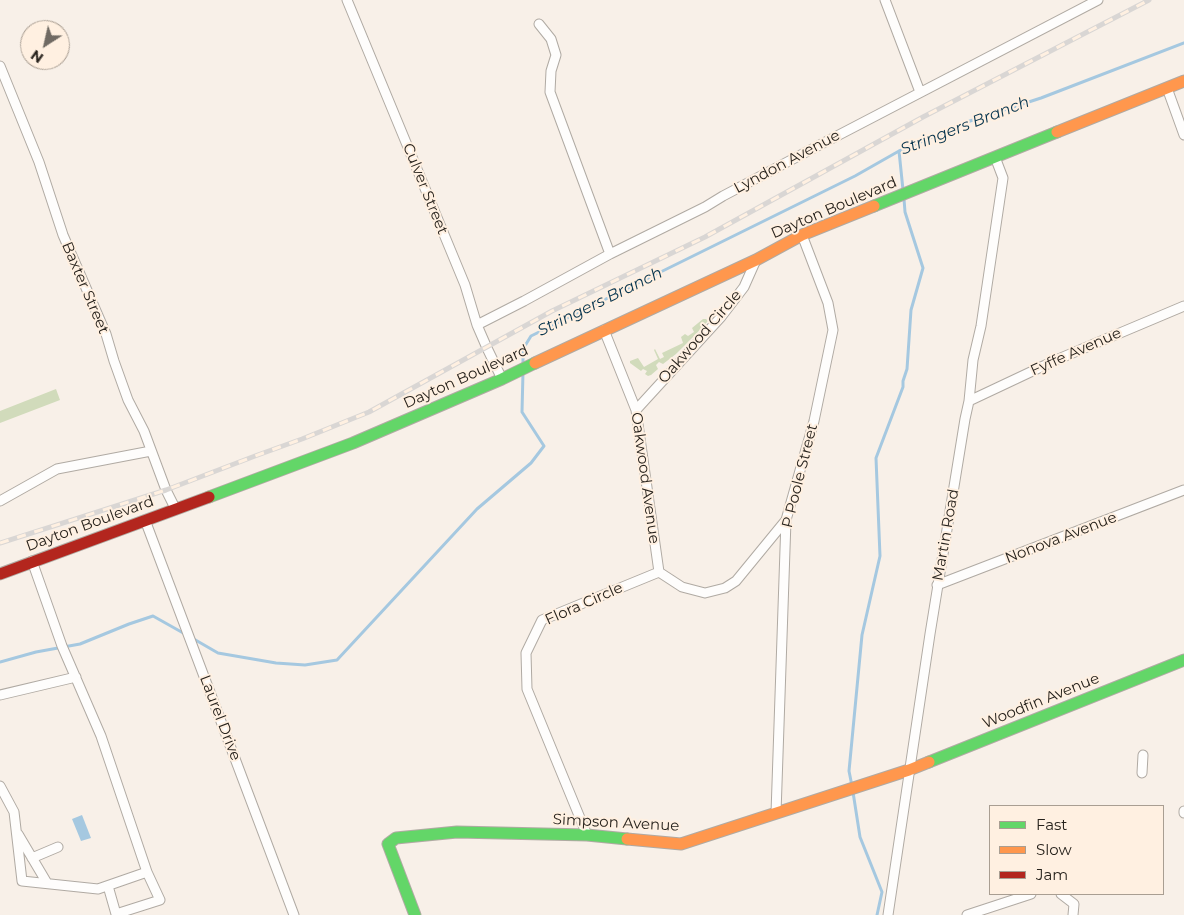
<!DOCTYPE html>
<html>
<head>
<meta charset="utf-8">
<style>
  body { margin:0 }
  #map { position:relative; width:1184px; height:915px; overflow:hidden; background:#f8f0e8; font-family:Montserrat,sans-serif }
  canvas { display:block }
  .legend { position:absolute; left:989px; top:805px; width:175px; height:90px; box-sizing:border-box; background:#fff0e1; border:1px solid #a99e92; margin:0; padding:6px 9px; list-style:none; font-size:15px; color:#27221c }
  .legend li { display:flex; align-items:center; gap:10px; height:25px }
  .legend b { width:25px; border:1px solid #a99e92 }
  .north { position:absolute; left:20px; top:20px; width:50px; height:50px; box-sizing:border-box; background:#fff0e1; border:1px solid #a99e92; border-radius:50%; rotate:215deg; font-size:14px; font-weight:700; line-height:20px; text-align:center; color:#27221c }
  .north::after { content:''; display:block; margin:auto; width:18px; height:22px; background:#706a63; clip-path:polygon(50% 0,100% 100%,50% 72%,0 100%) }
</style>
</head>
<body>
<div id="map">
<canvas width="1184" height="915"></canvas>
<ul class="legend">
<li><b style="height:6px;background:#63d668"></b>Fast</li>
<li><b style="height:6px;background:#ff974d"></b>Slow</li>
<li><b style="height:6px;background:#b3261e"></b>Jam</li>
</ul>
<div class="north">N</div>
</div>
<script>
const ctx = document.querySelector('canvas').getContext('2d');
ctx.lineJoin = 'round';
function fillPath(path, color) {
  ctx.fillStyle = color;
  ctx.fill(path, 'evenodd');
}
function poly(rows) {
  const path = new Path2D();
  for (const r of rows) {
    path.moveTo(r[0], r[1]);
    for (let i = 2; i < r.length; i += 2) path.lineTo(r[i], r[i + 1]);
  }
  return path;
}
function stroke(path, color, width, dash) {
  ctx.strokeStyle = color;
  ctx.lineWidth = width;
  ctx.lineCap = dash ? 'butt' : 'round';
  ctx.setLineDash(dash || []);
  ctx.stroke(path);
}
function drawText(font, color, halo, rows, align = 'center') {
  ctx.font = font + ' Montserrat,sans-serif';
  ctx.lineWidth = 4;
  ctx.setLineDash([]);
  ctx.textBaseline = 'middle';
  ctx.strokeStyle = halo;
  ctx.fillStyle = color;
  for (const [text, x, y, turn = 0] of rows) {
    ctx.save();
    ctx.translate(x, y);
    ctx.rotate((+turn || 0) * Math.PI / 180);
    ctx.textAlign = isNaN(turn) ? turn : align;
    if (halo) ctx.strokeText(text, 0, 0);
    ctx.fillText(text, 0, 0);
    ctx.restore();
  }
}
fillPath(poly([
  [703,319,706,319,708,321,695,335,676,354,663,364,659,362,656,365,658,369,651,375,648,376,645,374,647,371,643,369,641,371,630,363,630,361,638,358,644,367,658,359,654,350,655,349,660,359,664,357,662,353,683,343,681,337,685,334,688,336,694,332,692,328],
  [56,389,60,400,0,423,0,411]
]), '#d1dbbb');
fillPath(poly([
  [82,815,91,838,81,841,72,819]
]), '#a5c8e0');
stroke(poly([
  [899,151,903,190],
  [523,366,523,349,531,336,855,176,899,151,970,121,1041,98,1184,43],
  [192,638,218,653,276,663,305,665,337,660,477,509,531,463,544,446,522,412,523,372],
  [0,662,36,652,80,644,129,624,153,616,185,634],
  [852,786,849,771,862,635,880,556,876,458,903,387,903,381,907,369,911,310,923,268,905,212,904,199],
  [853,792,860,837,882,892,877,915]
]), '#a5c8e0', 3);
const street = poly([
  [347,0,465,285,477,325,487,348,502,379],
  [885,0,920,92],
  [539,24,551,39,556,55,551,71,550,92,610,254],
  [0,66,39,162,63,235,106,334,114,361,128,400,144,431,166,490,175,508],
  [1167,88,1184,135],
  [477,325,524,301,610,254,705,207,723,196,810,150,1098,0],
  [604,330,636,410,659,572],
  [969,401,1056,360,1184,306],
  [636,410,721,317,744,287,756,260],
  [0,501,57,469,151,451],
  [145,520,294,915],
  [937,585,1184,490],
  [0,695,76,677],
  [1142,773,1143,755],
  [0,786,14,812,22,881,98,889,147,872,101,736,62,646,32,561],
  [1184,811,1184,813],
  [776,813,786,520,814,421,833,330,828,303,802,235],
  [18,834,47,883],
  [587,835,527,689,526,653,542,620,659,572,682,587,705,593,725,588,736,581,786,520],
  [32,858,58,847],
  [108,886,116,914,160,900,147,872],
  [1061,894,1074,904,1073,915],
  [888,915,930,634,965,419,969,401,973,360,981,326,1003,178,995,157],
  [967,915,1031,894]
]);
const fast = poly([
  [874,206,1057,132],
  [209,497,353,443,502,379,535,363],
  [929,762,1184,660],
  [415,915,388,844,396,838,457,832,587,835,627,839]
]);
const slow = poly([
  [1057,132,1184,81],
  [535,363,756,260,802,235,874,206],
  [627,839,681,844,909,770,929,762]
]);
const jam = poly([
  [0,574,209,497]
]);
stroke(street, '#b0aaa3', 11);
stroke(fast, '#b0aaa3', 13);
stroke(slow, '#b0aaa3', 13);
stroke(jam, '#b0aaa3', 13);
stroke(street, '#fefdfc', 9);
stroke(fast, '#63d668', 11);
stroke(slow, '#ff974d', 11);
stroke(jam, '#b3261e', 11);
const rail = poly([
  [0,543,166,490,255,456,302,439,369,412,552,311,705,237,923,117,1149,0]
]);
stroke(rail, '#d9d6d4', 5);
stroke(rail, '#fff0e1', 3, [9]);
drawText('15px', '#27221c', '#fff0e1', [
  ["Lyndon Avenue",787,162,-28],
  ["Culver Street",425,189,68],
  ["Dayton Boulevard",834,208,-23],
  ["Baxter Street",85,288,67],
  ["Oakwood Circle",700,337,-49],
  ["Fyffe Avenue",1076,352,-24],
  ["Dayton Boulevard",466,377,-24],
  ["P Poole Street",800,476,-76],
  ["Oakwood Avenue",645,478,82],
  ["Dayton Boulevard",90,524,-20],
  ["Martin Road",946,535,-80],
  ["Nonova Avenue",1061,538,-21],
  ["Flora Circle",584,604,-24],
  ["Woodfin Avenue",1041,701,-22],
  ["Laurel Drive",220,718,69],
  ["Simpson Avenue",616,823,3]
]);
drawText('italic 16px', '#06344e', '#fff0e1', [
  ["Stringers Branch",965,126,-21],
  ["Stringers Branch",600,302,-26]
]);
</script>
</body>
</html>
